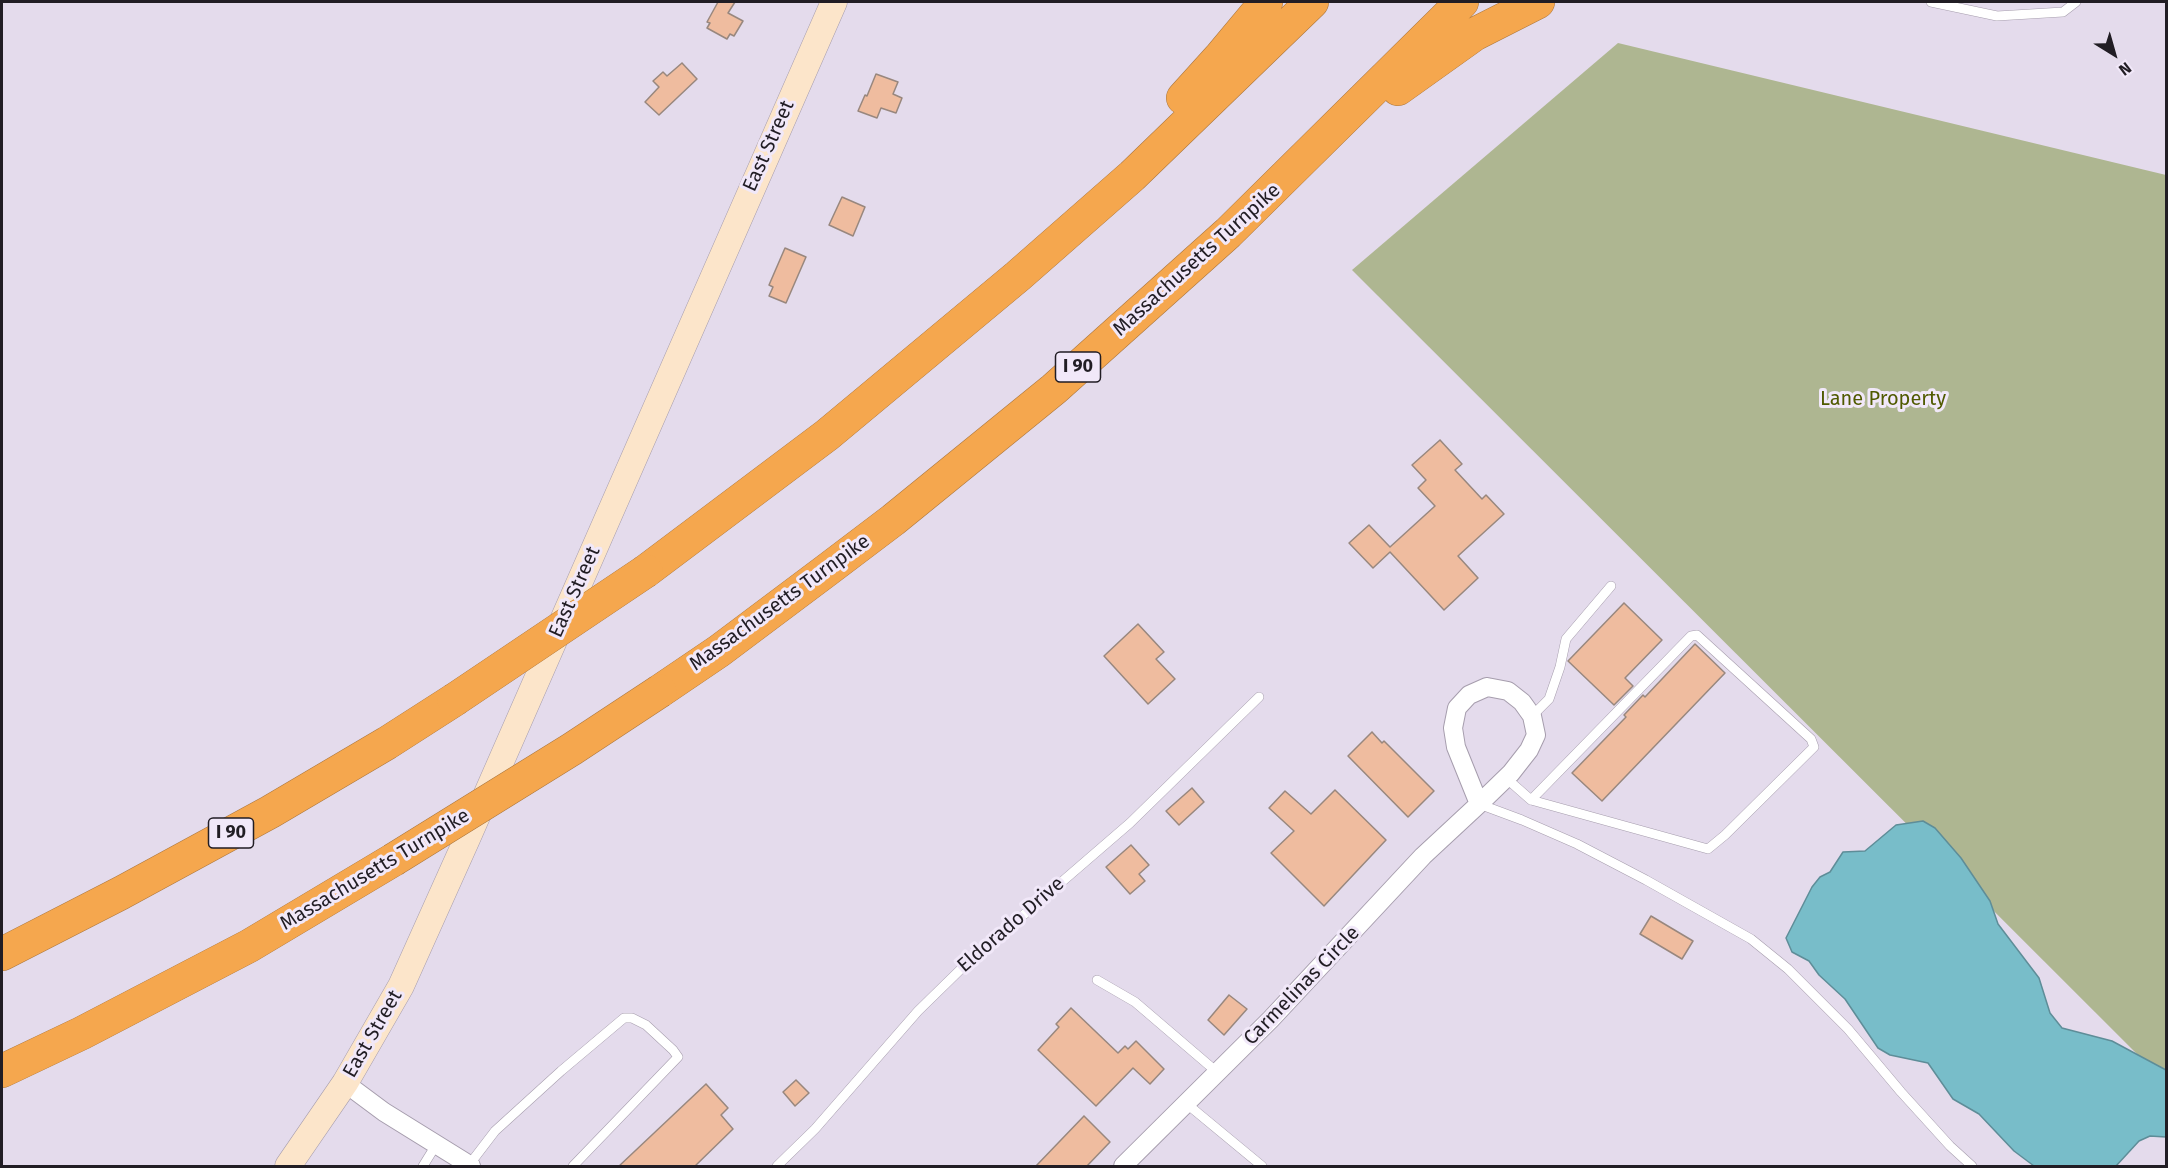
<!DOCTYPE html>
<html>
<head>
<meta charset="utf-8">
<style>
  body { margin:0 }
  #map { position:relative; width:2168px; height:1168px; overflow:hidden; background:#e4dbec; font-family:"Fira Sans",sans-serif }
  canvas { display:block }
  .frame { position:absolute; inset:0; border:3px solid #211d24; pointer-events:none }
  .north { position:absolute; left:2084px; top:24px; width:60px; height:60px; -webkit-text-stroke:4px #f1e8f9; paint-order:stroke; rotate:143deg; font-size:16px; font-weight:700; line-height:24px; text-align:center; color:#211d24 }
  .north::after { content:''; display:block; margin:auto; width:21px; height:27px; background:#211d24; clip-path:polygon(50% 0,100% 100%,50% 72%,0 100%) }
</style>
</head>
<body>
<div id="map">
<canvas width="2168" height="1168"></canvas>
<div class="frame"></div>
<div class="north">N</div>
</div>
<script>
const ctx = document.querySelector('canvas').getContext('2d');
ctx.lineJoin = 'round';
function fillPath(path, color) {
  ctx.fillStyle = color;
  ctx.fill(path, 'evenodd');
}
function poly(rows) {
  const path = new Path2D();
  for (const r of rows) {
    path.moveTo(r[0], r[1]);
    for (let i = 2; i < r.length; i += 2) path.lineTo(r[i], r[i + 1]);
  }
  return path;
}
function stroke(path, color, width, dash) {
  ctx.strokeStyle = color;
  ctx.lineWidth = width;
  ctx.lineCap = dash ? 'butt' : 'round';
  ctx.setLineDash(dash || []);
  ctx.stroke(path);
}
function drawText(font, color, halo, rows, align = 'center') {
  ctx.font = font + ' "Fira Sans",sans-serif';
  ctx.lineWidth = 6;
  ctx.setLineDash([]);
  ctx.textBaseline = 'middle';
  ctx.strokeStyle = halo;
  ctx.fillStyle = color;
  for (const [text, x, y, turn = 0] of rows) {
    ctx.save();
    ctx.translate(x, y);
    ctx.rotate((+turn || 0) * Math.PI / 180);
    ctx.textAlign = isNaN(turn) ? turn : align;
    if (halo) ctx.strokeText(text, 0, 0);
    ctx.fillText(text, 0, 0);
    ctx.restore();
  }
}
fillPath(poly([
  [1618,43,2166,175,2166,1083,1352,270]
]), '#aeb691');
const water = poly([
  [1923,821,1935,828,1961,858,1990,901,1998,924,2039,978,2050,1013,2062,1028,2112,1041,2166,1070,2166,1137,2150,1136,2139,1141,2116,1166,2034,1166,2014,1151,1979,1114,1953,1099,1928,1063,1890,1055,1878,1048,1845,999,1819,975,1809,961,1792,952,1786,938,1812,887,1820,877,1830,872,1843,852,1865,851,1896,825,1923,821]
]);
fillPath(water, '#78bdc9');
stroke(water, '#5e8d98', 1.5);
const building = poly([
  [718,2,735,2,728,13,743,21,734,36,730,34,727,39,707,28,710,23,707,22,718,2],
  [682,63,697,79,659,115,645,102,659,87,653,81,663,72,667,76,682,63],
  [876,74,898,82,893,94,902,98,896,113,881,108,877,118,858,111,865,95,867,96,876,74],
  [842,197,865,207,853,236,829,225,842,197],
  [785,248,806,257,786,303,769,296,773,287,769,285,785,248],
  [1440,440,1462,464,1455,470,1482,499,1486,495,1504,514,1458,556,1478,578,1444,610,1390,552,1373,568,1349,543,1369,525,1390,547,1435,506,1418,488,1426,480,1412,465,1440,440],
  [1624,603,1662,640,1625,678,1633,686,1614,705,1568,661,1624,603],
  [1138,624,1164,652,1156,659,1175,679,1148,704,1104,656,1138,624],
  [1695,644,1725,673,1602,801,1572,773,1626,717,1624,715,1643,695,1645,697,1695,644],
  [1372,732,1382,743,1384,741,1434,791,1408,817,1348,756,1372,732],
  [1192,788,1204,802,1179,825,1166,811,1192,788],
  [1335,790,1386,840,1324,906,1271,853,1294,831,1269,808,1285,791,1311,814,1335,790],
  [1131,845,1149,865,1139,874,1145,881,1130,894,1106,867,1131,845],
  [1651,916,1693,941,1682,959,1640,934,1651,916],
  [1229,995,1247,1009,1224,1035,1208,1020,1229,995],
  [1071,1008,1118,1053,1125,1046,1128,1049,1136,1041,1164,1069,1150,1084,1133,1068,1096,1106,1038,1050,1059,1027,1056,1024,1071,1008],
  [796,1080,809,1093,795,1106,783,1092,796,1080],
  [706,1084,728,1108,721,1115,733,1129,694,1167,618,1167,706,1084],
  [1084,1116,1110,1142,1086,1167,1035,1167,1084,1116]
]);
fillPath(building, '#efbc9f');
stroke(building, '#98877e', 1.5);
const lane = poly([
  [1931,2,1997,16,2063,12,2076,2],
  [1532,716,1549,699,1560,667,1566,639,1611,586],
  [1506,778,1531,800,1691,636,1697,635,1811,739,1814,747,1725,835,1708,849,1531,800],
  [1479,804,1522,820,1577,844,1646,880,1751,939,1788,969,1848,1029,1901,1092,1950,1146,1972,1166],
  [1097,980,1135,1002,1218,1073],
  [1187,1104,1262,1166],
  [469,1165,495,1131,561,1071,624,1018,632,1018,646,1025,673,1050,678,1057,573,1166],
  [423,1166,436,1145],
  [777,1166,815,1129,918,1011,962,968,1130,823,1259,697]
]);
const street = poly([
  [1487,687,1508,691,1522,702,1532,716,1536,735,1529,750,1511,773,1479,804,1456,747,1453,728,1457,708,1469,695,1487,687],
  [345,1083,384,1112,471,1166],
  [1123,1166,1271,1019,1423,856,1479,804]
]);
const secondary = poly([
  [288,1166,345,1083,401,986,467,839,834,2]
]);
const highway = poly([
  [1398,89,1475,34,1538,2],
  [1183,98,1221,56,1266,2],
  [646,571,827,435,1018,276,1132,176,1312,2],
  [660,691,719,651,827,570,893,520,1054,389,1228,233,1462,2],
  [2,954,121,893,270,812,387,743,454,700],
  [2,1071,82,1033,249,946,393,860]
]);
stroke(lane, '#a69dad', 10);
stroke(street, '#a69dad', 20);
stroke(secondary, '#a69dad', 27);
stroke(highway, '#ab773f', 34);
stroke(lane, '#fff', 9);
stroke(street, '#fff', 18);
stroke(secondary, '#fce5ca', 26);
stroke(highway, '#f5a74e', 33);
const highwayBridge = poly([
  [454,700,646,571],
  [393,860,572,749,660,691]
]);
stroke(highwayBridge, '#ab773f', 34, []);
stroke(highwayBridge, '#f5a74e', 33);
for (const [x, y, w] of [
  [1078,367,45],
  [231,833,45]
]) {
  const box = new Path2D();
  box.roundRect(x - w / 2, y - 15, w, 30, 4.5);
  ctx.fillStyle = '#f1e8f9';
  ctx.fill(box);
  stroke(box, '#211d24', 1.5);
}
drawText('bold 18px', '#211d24', null, [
  ["I 90",1078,367],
  ["I 90",231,833]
]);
drawText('20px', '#211d24', '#f1e8f9', [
  ["East Street",769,146,-66],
  ["Massachusetts Turnpike",1197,260,-42],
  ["East Street",575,592,-66],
  ["Massachusetts Turnpike",780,603,-36],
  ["Massachusetts Turnpike",375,870,-31],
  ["Eldorado Drive",1011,925,-41],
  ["Carmelinas Circle",1302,986,-46],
  ["East Street",373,1034,-60]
]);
drawText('20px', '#505a01', '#f1e8f9', [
  ["Lane Property",1883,399]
]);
</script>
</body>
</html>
